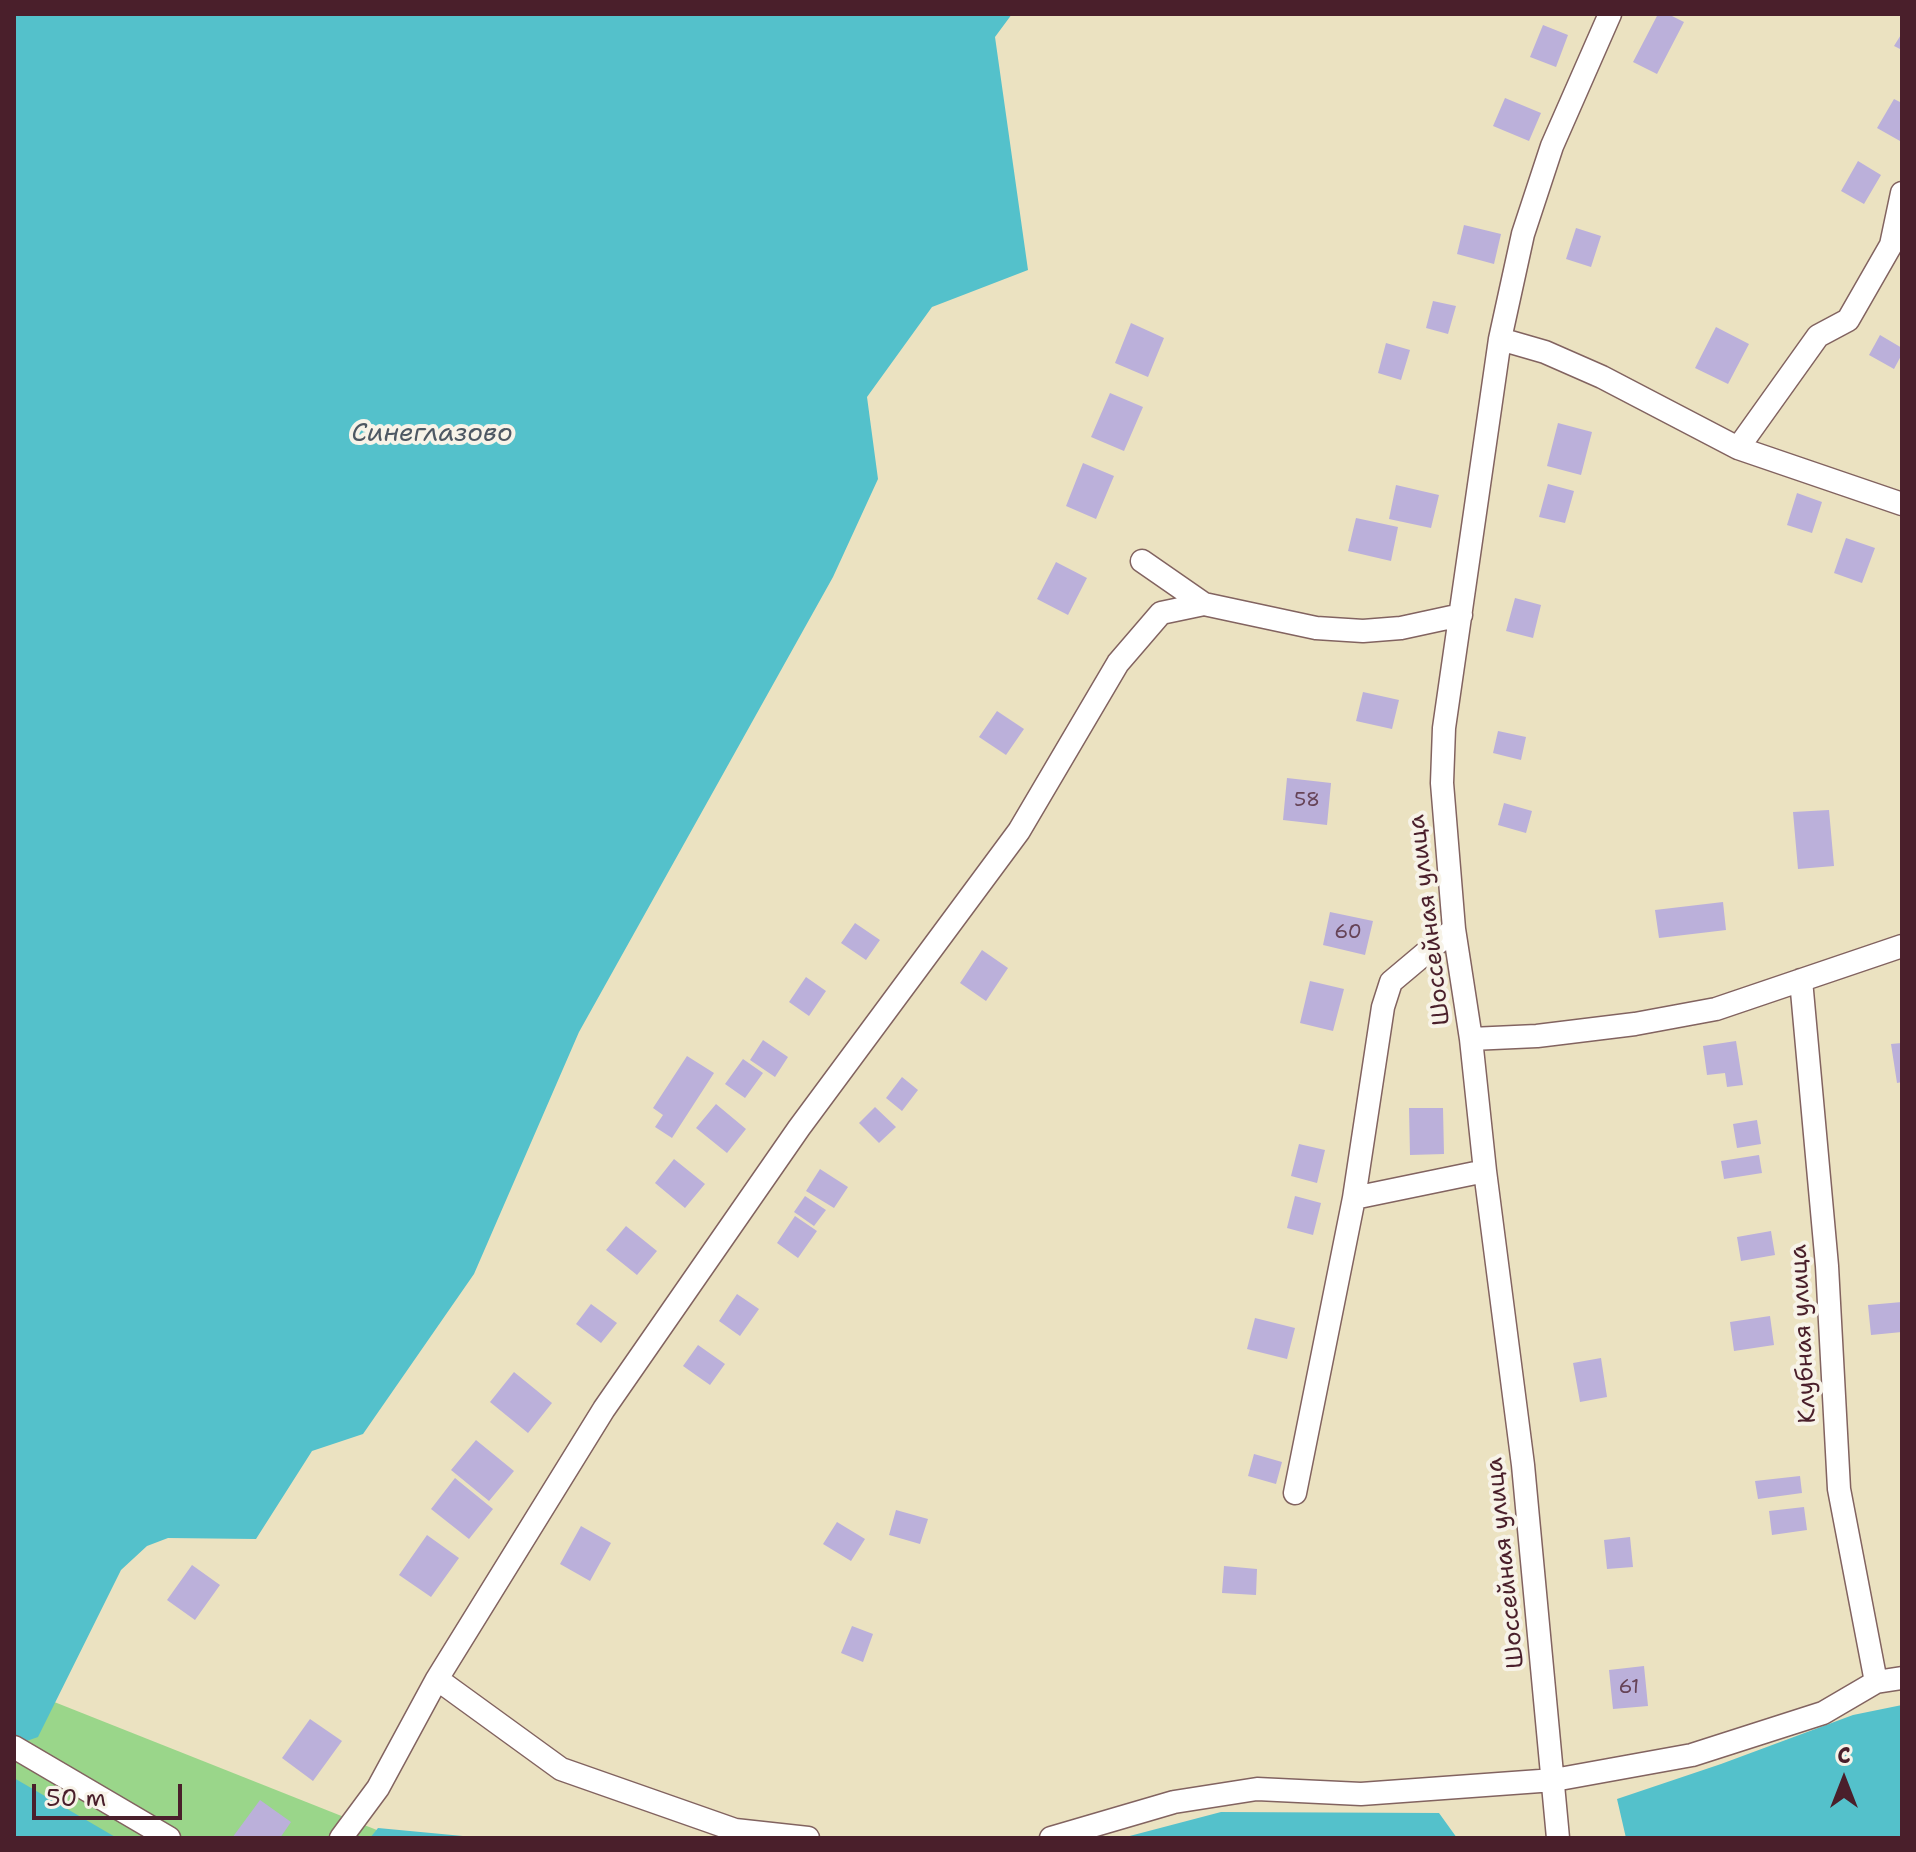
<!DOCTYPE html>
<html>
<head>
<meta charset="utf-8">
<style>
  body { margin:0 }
  #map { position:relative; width:1916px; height:1852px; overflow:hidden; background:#ebe2c1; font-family:"Shantell Sans",sans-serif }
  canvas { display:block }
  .frame { position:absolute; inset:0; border:16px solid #4a1f2b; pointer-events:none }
  .north { position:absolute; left:1804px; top:1740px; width:80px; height:80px; -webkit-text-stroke:6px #f7f3e8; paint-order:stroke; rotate:0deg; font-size:22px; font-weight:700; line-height:32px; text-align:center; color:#4a1f2b }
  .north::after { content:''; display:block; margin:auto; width:28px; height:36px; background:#4a1f2b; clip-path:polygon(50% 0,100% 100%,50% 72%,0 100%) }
  .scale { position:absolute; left:32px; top:1784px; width:150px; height:36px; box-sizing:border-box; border:4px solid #4a1f2b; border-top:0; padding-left:10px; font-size:24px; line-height:28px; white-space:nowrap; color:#4a1f2b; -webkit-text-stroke:6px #f7f3e8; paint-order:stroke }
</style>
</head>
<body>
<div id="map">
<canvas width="1916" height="1852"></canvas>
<div class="frame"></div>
<div class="north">С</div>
<div class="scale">50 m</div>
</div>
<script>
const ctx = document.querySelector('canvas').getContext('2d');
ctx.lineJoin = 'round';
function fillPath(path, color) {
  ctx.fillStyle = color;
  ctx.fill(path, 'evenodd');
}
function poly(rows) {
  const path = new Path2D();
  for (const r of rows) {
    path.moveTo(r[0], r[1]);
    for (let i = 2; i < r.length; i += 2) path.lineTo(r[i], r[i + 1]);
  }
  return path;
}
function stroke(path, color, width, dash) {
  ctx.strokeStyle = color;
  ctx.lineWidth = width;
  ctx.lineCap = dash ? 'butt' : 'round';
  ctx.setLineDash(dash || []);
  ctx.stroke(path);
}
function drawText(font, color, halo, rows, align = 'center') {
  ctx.font = font + ' "Shantell Sans",sans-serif';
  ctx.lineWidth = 8;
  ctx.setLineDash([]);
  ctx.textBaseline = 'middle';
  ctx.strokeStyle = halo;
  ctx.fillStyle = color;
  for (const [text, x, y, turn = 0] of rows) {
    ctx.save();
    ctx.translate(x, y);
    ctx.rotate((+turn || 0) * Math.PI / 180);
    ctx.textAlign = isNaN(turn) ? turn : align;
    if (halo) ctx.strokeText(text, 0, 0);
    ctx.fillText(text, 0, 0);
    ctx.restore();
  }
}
fillPath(poly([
  [14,1686,397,1838,14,1838]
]), '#9ad68a');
fillPath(poly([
  [14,14,1012,14,995,37,1028,270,932,307,867,397,878,479,833,577,579,1032,474,1274,363,1434,312,1451,256,1539,168,1538,147,1546,121,1570,38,1737,18,1744,14,1742],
  [1902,1705,1902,1838,1626,1838,1617,1799,1721,1764,1853,1715],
  [14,1778,117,1838,14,1838],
  [1221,1812,1439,1813,1457,1838,1122,1838],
  [378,1828,484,1838,370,1838]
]), '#54c1cb');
fillPath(poly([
  [1658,14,1668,14,1684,22,1657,74,1633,62],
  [1543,25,1568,35,1556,67,1530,57],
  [1902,33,1902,50,1894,46],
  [1505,98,1541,113,1529,141,1493,126],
  [1894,99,1902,103,1900,141,1877,128],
  [1858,161,1881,175,1864,204,1841,191],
  [1464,225,1501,234,1494,264,1457,254],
  [1576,228,1601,236,1591,267,1566,259],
  [1433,301,1456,306,1448,334,1426,328],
  [1131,323,1164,338,1148,377,1115,363],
  [1716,327,1749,344,1728,384,1695,368],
  [1880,335,1902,348,1902,354,1894,369,1869,355],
  [1386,343,1410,350,1401,380,1378,373],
  [1110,393,1143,407,1124,451,1091,437],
  [1558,423,1592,432,1581,475,1547,466],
  [1083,463,1114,476,1096,519,1066,506],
  [1548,484,1574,491,1565,523,1539,517],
  [1396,485,1439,495,1431,528,1389,519],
  [1797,493,1822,502,1812,533,1787,525],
  [1356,518,1398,527,1391,561,1348,551],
  [1846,538,1875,548,1862,583,1834,573],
  [1056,562,1087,578,1068,615,1037,599],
  [1515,598,1541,605,1533,638,1506,631],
  [1363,692,1399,700,1392,729,1356,721],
  [997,711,1024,729,1006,755,979,737],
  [1498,731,1526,737,1521,760,1493,753],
  [1287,778,1331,783,1327,825,1283,820],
  [1504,803,1532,811,1526,833,1498,825],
  [1829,810,1834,866,1798,869,1793,812],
  [1723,902,1726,930,1659,938,1655,910],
  [1330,912,1373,921,1365,955,1323,945],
  [855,923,880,940,866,960,841,943],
  [982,950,1008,968,986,1001,960,983],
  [806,977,826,991,809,1016,789,1002],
  [1310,981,1344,989,1333,1031,1300,1023],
  [763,1040,788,1057,775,1077,750,1060],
  [1736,1041,1743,1085,1727,1087,1725,1073,1707,1075,1703,1046],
  [1902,1043,1902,1082,1897,1083,1891,1044],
  [687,1056,714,1073,672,1138,655,1127,663,1115,653,1108],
  [743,1059,763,1073,745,1098,725,1084],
  [902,1077,918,1090,902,1111,886,1098],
  [716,1104,746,1129,727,1153,696,1128],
  [875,1107,896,1127,879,1143,859,1123],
  [1409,1108,1443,1108,1444,1154,1410,1155],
  [1757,1120,1761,1144,1737,1148,1733,1124],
  [1299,1144,1325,1150,1317,1183,1291,1176],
  [1759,1155,1762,1173,1724,1179,1721,1161],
  [674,1159,705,1184,685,1208,655,1183],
  [820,1169,848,1187,834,1208,806,1191],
  [805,1196,826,1210,814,1226,794,1212],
  [1295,1196,1321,1203,1313,1235,1287,1228],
  [795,1216,817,1231,798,1258,777,1243],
  [626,1226,657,1251,637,1275,606,1250],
  [1771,1231,1775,1255,1741,1261,1737,1237],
  [737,1294,759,1309,740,1336,719,1321],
  [1902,1302,1902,1332,1871,1335,1868,1305],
  [591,1304,617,1323,601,1343,576,1324],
  [1770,1316,1774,1345,1734,1351,1730,1322],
  [1255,1318,1295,1328,1287,1359,1247,1349],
  [698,1345,725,1364,710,1385,683,1366],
  [1601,1358,1607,1397,1580,1402,1573,1363],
  [514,1372,552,1403,528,1433,490,1402],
  [476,1440,514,1471,489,1501,451,1470],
  [1254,1454,1282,1462,1276,1484,1248,1476],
  [1800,1476,1802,1493,1758,1499,1755,1481],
  [455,1478,493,1509,469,1539,431,1509],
  [1804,1507,1807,1530,1772,1535,1769,1511],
  [896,1510,928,1519,920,1544,889,1535],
  [837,1522,865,1539,851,1561,823,1544],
  [581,1526,611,1543,590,1581,560,1564],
  [427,1535,459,1558,431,1597,399,1575],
  [1630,1537,1633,1567,1607,1569,1604,1540],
  [192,1565,220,1585,195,1620,167,1600],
  [1224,1566,1257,1569,1256,1595,1222,1593],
  [852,1626,873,1634,863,1662,841,1653],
  [1644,1666,1648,1706,1613,1709,1609,1670],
  [310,1719,342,1741,313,1781,282,1758],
  [260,1800,291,1822,280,1838,232,1838]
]), '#bbb0da');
const minor = poly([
  [1500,339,1545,352,1602,377,1738,448,1902,504],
  [1738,448,1818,336,1848,320,1891,245,1902,193],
  [1142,561,1204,604,1316,628,1363,631,1401,628,1461,615],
  [1801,980,1827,1266,1839,1489,1876,1682],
  [1471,1039,1537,1036,1635,1024,1716,1009,1902,946],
  [1354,1198,1383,1007,1391,982,1454,929],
  [1295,1493,1354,1198,1485,1171],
  [437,1679,561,1769,735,1830,808,1838],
  [14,1747,169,1838],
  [341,1838,378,1788,437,1679,604,1409,799,1128,1019,831,1118,663,1161,613,1204,604],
  [1051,1838,1174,1802,1257,1789,1361,1794,1554,1780,1692,1755,1823,1713,1876,1682,1902,1678],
  [1558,1838,1523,1465,1485,1171,1471,1039,1454,929,1442,783,1444,728,1500,339,1523,234,1552,146,1610,14]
]);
stroke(minor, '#826360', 25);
stroke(minor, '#fff', 22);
drawText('20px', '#664357', null, [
  ["58",1307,801],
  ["60",1348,933],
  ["61",1629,1688]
]);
drawText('24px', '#4a1f2b', '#f7f3e8', [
  ["Шоссейная улица",1430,920,-97],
  ["Клубная улица",1804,1334,-93],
  ["Шоссейная улица",1506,1563,-96]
]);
drawText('italic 26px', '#4e5863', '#f7f3e8', [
  ["Синеглазово",432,434]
]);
</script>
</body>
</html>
